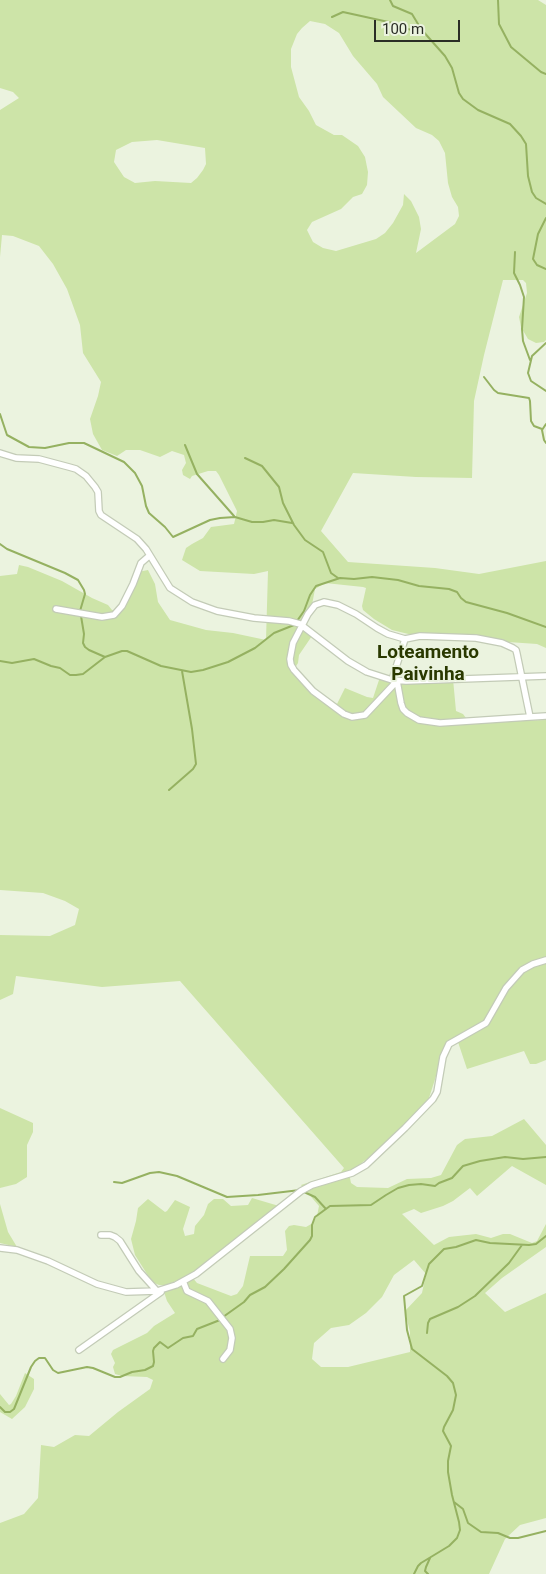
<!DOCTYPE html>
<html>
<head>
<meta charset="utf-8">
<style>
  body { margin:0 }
  #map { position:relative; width:546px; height:1574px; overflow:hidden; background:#ebf3df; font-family:Roboto,sans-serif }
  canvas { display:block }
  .scale { position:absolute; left:374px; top:20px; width:86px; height:22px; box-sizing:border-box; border:2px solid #2a2d25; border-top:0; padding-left:6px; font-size:15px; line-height:18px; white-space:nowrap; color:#2a2d25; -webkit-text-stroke:4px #ebf3df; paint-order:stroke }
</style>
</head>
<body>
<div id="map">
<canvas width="546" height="1574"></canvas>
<div class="scale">100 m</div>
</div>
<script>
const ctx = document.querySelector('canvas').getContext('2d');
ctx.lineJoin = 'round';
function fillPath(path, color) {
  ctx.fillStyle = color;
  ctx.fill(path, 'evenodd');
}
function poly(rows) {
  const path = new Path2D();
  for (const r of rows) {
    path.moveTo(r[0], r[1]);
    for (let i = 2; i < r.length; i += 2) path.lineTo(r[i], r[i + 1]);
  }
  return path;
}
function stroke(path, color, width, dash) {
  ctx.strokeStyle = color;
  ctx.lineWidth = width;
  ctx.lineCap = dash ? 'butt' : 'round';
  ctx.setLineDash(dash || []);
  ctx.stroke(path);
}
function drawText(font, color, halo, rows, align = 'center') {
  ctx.font = font + ' Roboto,sans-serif';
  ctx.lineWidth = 4;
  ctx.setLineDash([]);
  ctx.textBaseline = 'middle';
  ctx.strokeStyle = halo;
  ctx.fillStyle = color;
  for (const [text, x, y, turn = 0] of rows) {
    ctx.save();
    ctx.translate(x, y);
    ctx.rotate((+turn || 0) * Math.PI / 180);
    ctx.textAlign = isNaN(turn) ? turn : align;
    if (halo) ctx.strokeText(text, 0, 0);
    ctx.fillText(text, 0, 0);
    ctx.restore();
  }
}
fillPath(poly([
  [0,0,538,0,546,5,546,340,544,342,536,343,528,339,521,327,519,317,527,293,526,283,523,280,503,280,484,355,474,401,472,478,416,477,353,473,321,531,348,562,435,568,479,574,546,561,546,648,537,644,508,642,429,639,392,630,374,619,363,610,362,606,366,588,363,587,325,583,315,589,311,610,305,622,314,633,299,655,298,663,293,671,311,689,337,704,345,688,367,697,373,698,380,677,420,680,453,679,456,711,463,714,469,722,546,720,546,1060,536,1064,530,1064,524,1051,467,1069,457,1039,446,1045,429,1098,387,1143,349,1173,351,1183,357,1187,388,1188,407,1179,431,1178,441,1175,457,1145,465,1139,492,1136,524,1119,546,1145,546,1185,512,1166,477,1196,470,1188,453,1201,443,1206,421,1213,414,1209,402,1214,434,1245,449,1237,476,1234,491,1238,503,1234,510,1234,532,1243,537,1241,546,1224,546,1247,502,1278,485,1293,505,1312,546,1293,546,1518,520,1525,505,1539,489,1574,0,1574,0,1523,24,1514,38,1498,41,1445,54,1447,75,1435,89,1436,118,1412,150,1389,153,1380,147,1377,122,1376,115,1374,113,1367,115,1363,111,1354,113,1350,147,1333,154,1326,175,1313,167,1301,164,1292,192,1277,197,1283,231,1296,237,1294,243,1286,250,1256,283,1256,287,1250,285,1231,289,1226,294,1225,306,1227,313,1223,317,1216,319,1206,301,1185,341,1172,344,1168,180,981,102,987,16,976,13,994,0,1000,0,935,50,936,75,925,79,909,65,901,43,893,0,890,0,576,17,574,19,565,28,567,62,581,92,598,108,605,112,610,119,611,138,572,148,570,155,584,158,602,170,620,206,630,233,633,266,640,268,571,254,574,200,571,182,560,186,548,192,544,203,538,211,527,234,524,237,511,219,475,216,471,208,471,192,476,190,479,183,475,182,470,186,463,184,455,172,451,160,457,140,450,126,450,117,456,102,450,93,434,90,419,98,396,101,382,83,353,80,325,67,289,53,264,39,246,13,236,2,235,0,257,0,110,19,98,13,92,0,88],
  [310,21,325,24,339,33,353,56,377,84,383,97,416,128,432,135,439,141,445,153,448,183,452,197,458,207,459,216,455,224,416,253,421,229,419,217,411,201,404,194,403,205,393,223,385,233,376,239,336,251,323,248,313,242,307,230,312,222,341,209,353,197,362,194,367,185,368,172,365,157,358,146,342,135,334,135,316,125,309,111,299,97,291,67,291,49,297,34,302,28],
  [157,140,205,148,206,164,203,170,197,178,191,183,155,181,135,183,124,177,114,162,116,150,132,142],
  [414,1260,426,1274,422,1293,405,1311,410,1332,410,1352,348,1367,321,1367,312,1359,314,1343,331,1328,349,1325,366,1313,382,1297,394,1275],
  [0,1108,33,1123,33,1132,27,1145,27,1177,16,1184,0,1188],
  [252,1198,279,1206,190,1275,167,1285,159,1285,152,1282,135,1255,131,1239,136,1221,138,1208,148,1199,165,1212,167,1211,175,1200,190,1207,183,1229,185,1236,194,1234,195,1226,204,1215,208,1204,214,1199,223,1199,231,1206,248,1205],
  [0,1204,8,1232,17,1247,0,1243],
  [25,1373,34,1379,34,1389,25,1407,12,1419,0,1412,0,1394,9,1405,11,1404,16,1396]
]), '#cde4a8');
stroke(poly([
  [390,0,393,6,412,14,421,29,445,56,452,68,459,93,463,99,478,110,510,124,521,136,526,144,528,176,532,192,536,198,546,204],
  [498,0,499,24,511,47,541,72,546,74],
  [332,17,343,12,393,23,408,29,423,33],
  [546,218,538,234,533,259,537,265,546,269],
  [515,252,514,273,520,285,524,297,522,329,523,341,530,360],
  [546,343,532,356,528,373,531,381,546,391],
  [484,377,494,390,498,393,529,398,530,401,531,421,534,426,542,429],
  [0,414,7,435,29,447,45,448,69,443,84,443,124,462,135,473,142,486,146,506,149,513,165,527,173,537,210,520,220,518,235,517,252,522,263,522,274,520,292,523],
  [546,424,542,430,544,440,546,443],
  [185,445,197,474,234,516],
  [245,458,262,466,279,487,283,503,294,525,305,540,323,552,331,573,338,578],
  [0,544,7,549,65,573,78,580,84,590,85,594,80,611],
  [81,616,84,634,83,643,85,647,89,650,105,657],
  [297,621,304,611,310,595,316,586,340,578,354,579,372,577,398,580,419,586,449,589,457,592,461,598,466,602,507,613,546,627],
  [0,661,12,663,34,659,51,666,60,668,70,675,76,675,83,674,105,657,122,651,127,651,161,666,191,672,203,670,228,662,255,648,274,633,294,625],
  [169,790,193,769,196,764,192,729,182,671],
  [114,1182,122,1183,150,1173,159,1172,177,1176,227,1197,258,1195,300,1190],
  [304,1192,315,1197,326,1209],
  [223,1317,244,1302,250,1295,265,1287,284,1269,310,1240,312,1236,312,1225,315,1217,330,1206,371,1205,386,1195,398,1188,409,1185,421,1184,435,1186,439,1183,452,1178,463,1166,480,1161,505,1157,523,1159,546,1157],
  [427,1333,428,1323,430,1319,458,1307,475,1296,509,1263,522,1245],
  [0,1407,5,1412,10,1412,14,1409,31,1367,35,1361,39,1358,45,1358,53,1370,58,1373,87,1367,93,1368,115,1377,120,1377,132,1372,145,1370,153,1366,154,1362,153,1351,154,1348,160,1342,168,1348,183,1338,193,1336,197,1329,220,1320],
  [454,1502,463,1509,468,1523,481,1532,498,1533,510,1538,518,1538,546,1531],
  [414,1574,418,1566,421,1563,449,1546,457,1538,460,1530,459,1522,452,1495,448,1472,448,1461,451,1446,443,1431,444,1427,453,1410,456,1395,453,1383,447,1376,412,1349,407,1330,404,1296,422,1286,429,1264,444,1249,456,1247,476,1240,490,1243,529,1245,536,1244,546,1236],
  [428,1574,425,1571,426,1567,430,1558]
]), '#95b161', 2);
const street = poly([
  [0,453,16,458,39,459,69,467,76,469,86,476,95,487,98,492,99,511,101,515,137,539,146,549,170,588,192,602,217,611,254,618,289,621,300,624,348,661,367,672,392,680,406,681,546,676],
  [324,602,338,605,356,614,377,628,388,634,405,639,420,636,476,638,502,643,513,648,516,650,517,654,530,717,440,723,419,720,407,713,403,709,401,703,397,681,365,715,352,717,344,714,313,691,294,670,291,665,290,659,293,643,308,614,315,605,324,602],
  [56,609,102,617,114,615,122,606,133,584,141,563,149,556],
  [392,680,405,639],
  [530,717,546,716],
  [101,1235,110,1235,115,1237,120,1241,139,1271,157,1291],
  [0,1248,17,1250,48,1261,97,1284,126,1292,157,1291,176,1285,196,1274,301,1191,312,1185,352,1173,366,1165,405,1128,433,1099,437,1092,443,1057,449,1044,486,1023,506,988,522,970,533,964,546,960],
  [183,1281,187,1291,208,1301,230,1329,232,1338,230,1350,223,1359],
  [79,1350,161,1292]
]);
stroke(street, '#c3cbb7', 8);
stroke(street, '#fff', 5.5);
drawText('bold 19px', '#2a3900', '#ebf3df', [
  ["Loteamento",428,653],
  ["Paivinha",428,675]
]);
</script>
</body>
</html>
